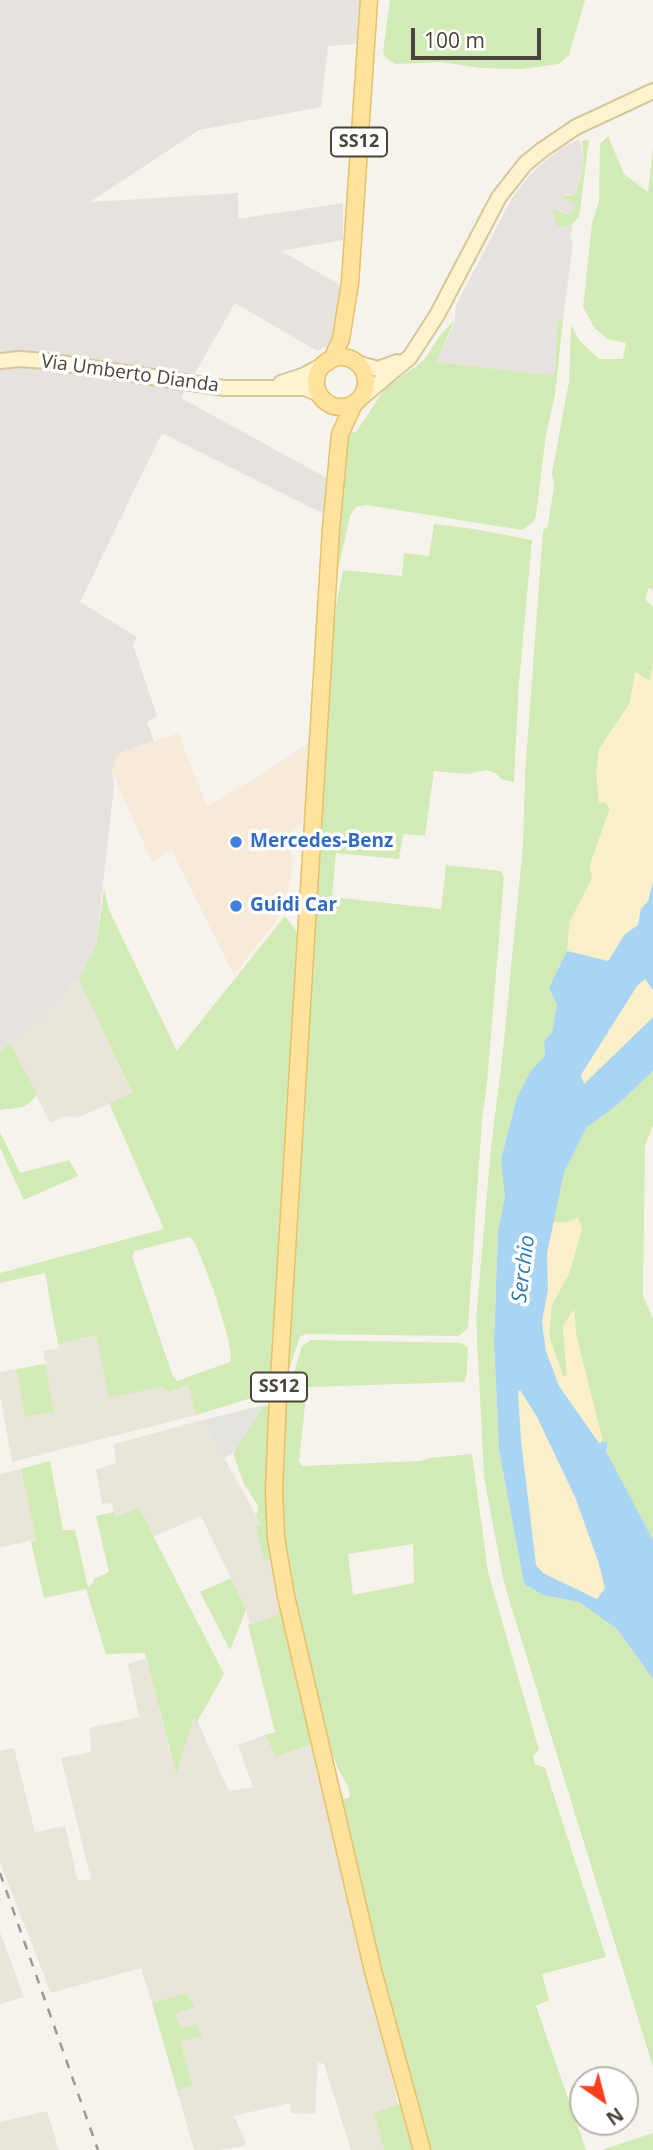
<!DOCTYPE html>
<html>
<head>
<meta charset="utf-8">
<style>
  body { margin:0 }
  #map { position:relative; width:653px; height:2150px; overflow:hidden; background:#f6f3ec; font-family:"Open Sans",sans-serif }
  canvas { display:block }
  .north { position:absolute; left:569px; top:2066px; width:70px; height:70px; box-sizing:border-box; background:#fff; border:2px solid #b7b4b0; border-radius:50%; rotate:145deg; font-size:19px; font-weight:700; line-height:28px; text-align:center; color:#4b4439 }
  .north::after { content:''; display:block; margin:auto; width:24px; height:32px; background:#fc3f1d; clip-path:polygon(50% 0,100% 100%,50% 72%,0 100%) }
  .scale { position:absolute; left:411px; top:28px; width:130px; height:32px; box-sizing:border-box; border:4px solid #4b4439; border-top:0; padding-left:9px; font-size:21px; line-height:24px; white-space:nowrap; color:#4b4439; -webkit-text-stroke:5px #fff; paint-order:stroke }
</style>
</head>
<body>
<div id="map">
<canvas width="653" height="2150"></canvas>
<div class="north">N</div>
<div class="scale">100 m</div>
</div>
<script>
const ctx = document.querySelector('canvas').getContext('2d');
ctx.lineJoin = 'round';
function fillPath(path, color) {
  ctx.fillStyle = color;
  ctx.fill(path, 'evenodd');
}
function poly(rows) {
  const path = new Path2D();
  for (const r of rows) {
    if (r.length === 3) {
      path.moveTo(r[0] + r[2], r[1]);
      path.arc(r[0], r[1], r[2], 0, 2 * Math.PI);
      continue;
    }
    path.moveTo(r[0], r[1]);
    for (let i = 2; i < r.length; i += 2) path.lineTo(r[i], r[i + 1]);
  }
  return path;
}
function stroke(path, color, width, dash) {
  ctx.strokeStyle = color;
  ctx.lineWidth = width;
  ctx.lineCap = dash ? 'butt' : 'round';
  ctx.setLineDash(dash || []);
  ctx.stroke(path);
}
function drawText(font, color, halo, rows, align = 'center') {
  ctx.font = font + ' "Open Sans",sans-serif';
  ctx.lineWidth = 7;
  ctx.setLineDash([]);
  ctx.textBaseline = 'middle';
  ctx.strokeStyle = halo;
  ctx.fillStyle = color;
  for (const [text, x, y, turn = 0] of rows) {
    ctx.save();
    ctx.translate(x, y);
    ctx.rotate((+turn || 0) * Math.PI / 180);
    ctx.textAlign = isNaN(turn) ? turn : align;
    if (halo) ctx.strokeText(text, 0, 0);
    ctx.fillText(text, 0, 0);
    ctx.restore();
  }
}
fillPath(poly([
  [79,980,132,1094,77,1118,64,1116,50,1123,10,1043,44,1017],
  [96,1335,142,1389,160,1387,170,1392,189,1385,196,1415,12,1462,0,1395,0,1372,16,1369,25,1417,53,1412,43,1351,59,1348,58,1344],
  [203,1420,261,1524,273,1559,279,1604,278,1615,250,1624,246,1610,201,1516,152,1537,139,1508,115,1518,112,1503,102,1504,96,1470,116,1463,114,1444],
  [21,1469,36,1540,0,1547,0,1474],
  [146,1658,175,1772,195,1716,229,1791,253,1787,238,1745,265,1735,276,1757,312,1744,398,2104,374,2112,384,2150,351,2150,324,2064,318,2062,315,2114,291,2113,290,2103,234,2116,246,2142,245,2146,219,2150,194,2150,177,2090,193,2086,181,2040,202,2037,180,2029,174,2014,195,2007,186,1993,152,2003,141,1968,51,1993,0,1863,0,1751,14,1748,35,1832,65,1826,78,1881,91,1879,61,1758,91,1752,90,1728,139,1717,128,1664],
  [0,1932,24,1997,0,2004],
  [47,2111,59,2150,0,2150,0,2122]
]), '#eae5da');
fillPath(poly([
  [178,733,207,806,254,779,309,743,304,822,293,831,287,844,293,857,286,908,234,975,171,849,152,862,112,772,117,754]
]), '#f7ead8');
fillPath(poly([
  [0,0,361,0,357,44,328,46,321,107,199,130,90,202,238,193,238,219,343,203,343,240,281,251,342,286,339,323,329,345,317,351,235,303,181,398,327,478,324,514,162,433,80,602,137,637,133,645,157,716,147,722,154,741,117,754,112,772,114,786,96,945,82,976,44,1017,0,1051],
  [580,139,584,161,577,192,573,195,565,194,576,205,572,213,567,214,560,210,568,227,573,224,570,238,573,243,563,321,557,322,555,373,550,375,436,362,455,322,456,305,512,198,530,175,546,160,565,146]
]), '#e6e2dd');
fillPath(poly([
  [390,0,585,0,569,55,559,64,522,69,480,68,441,62,395,64,386,58,383,52],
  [608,136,624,174,648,192,653,148,653,591,649,587,645,599,653,607,653,663,650,682,635,673,630,703,599,749,599,803,605,803,610,808,590,865,592,879,570,921,567,951,550,988,557,1004,552,1032,544,1041,545,1057,530,1072,517,1097,501,1159,506,1197,498,1231,494,1342,499,1450,524,1584,543,1595,579,1602,617,1629,653,1679,653,2067,504,1583,484,1477,476,1320,491,1147,502,1060,523,845,525,773,543,531,548,525,554,486,552,473,569,382,571,325,579,340,599,359,623,359,626,343,607,339,594,327,583,307,592,223,599,201,600,144],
  [589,140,579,217,568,227,557,226,552,209,567,214,572,213,575,204,561,196,573,195,577,192,584,161,582,141],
  [455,319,436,362,550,375,555,373,557,321,563,321,555,395,546,434,536,516,533,522,522,530,367,505,356,507,350,516,335,583,345,433,356,432,384,390,424,360,439,337],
  [434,524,474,529,532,540,519,683,514,782,501,779,497,774,487,770,467,774,434,771,425,836,403,834,399,859,336,853,332,897,441,909,446,865,501,871,504,877,487,1083,482,1119,468,1328,459,1336,305,1334,300,1337,284,1384,334,616,343,570,402,576,404,553,429,556],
  [104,889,109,910,177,1051,285,916,301,937,271,1392,196,1415,188,1385,169,1392,160,1387,109,1398,96,1335,58,1344,45,1273,0,1283,0,1273,164,1229,109,1103,132,1093,79,980,96,945],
  [188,1237,192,1239,196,1245,214,1291,228,1338,231,1357,230,1362,177,1381,172,1374,132,1256,135,1251],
  [10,1043,37,1094,31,1102,23,1107,0,1110,0,1051],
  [653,1071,653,1125,645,1146,643,1296,653,1319,653,1540,606,1451,608,1442,600,1444,602,1438,576,1335,574,1310,563,1326,567,1376,563,1376,549,1336,552,1304,569,1274,565,1223,553,1222,564,1173,586,1128,616,1106],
  [0,1132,20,1173,69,1160,78,1176,24,1200,0,1148],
  [311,1340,461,1343,468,1348,467,1373,464,1382,307,1387,299,1461,302,1466,421,1461,429,1458,472,1454,488,1572,539,1750,533,1756,535,1764,545,1768,606,1957,542,1974,549,2000,536,2006,586,2150,428,2150,323,1746,344,1799,350,1797,348,1786,339,1771,326,1737,285,1564,280,1486,286,1391,289,1389,302,1346],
  [413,1544,414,1583,353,1595,348,1554],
  [45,1364,54,1412,25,1417,16,1369],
  [264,1405,271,1407,273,1559,264,1560,256,1527,261,1524,256,1516,258,1510,257,1504,244,1484,233,1453],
  [50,1461,63,1530,75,1530,88,1587,93,1583,94,1579,109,1572,96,1516,114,1512,115,1517,139,1508,224,1674,197,1722,194,1718,176,1774,145,1653,106,1654,86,1589,44,1598,31,1542,36,1540,21,1469],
  [231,1578,246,1610,230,1650,200,1592],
  [279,1604,284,1611,312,1744,276,1757,265,1735,275,1732,248,1625,278,1615],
  [186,1993,195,2007,175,2014,180,2028,197,2024,202,2037,181,2041,193,2086,177,2090,152,2003],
  [398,2104,401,2105,413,2150,384,2150,374,2112],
  [653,2133,653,2150,601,2150]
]), '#d2eab5');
fillPath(poly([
  [653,663,653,882,648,901,641,909,638,925,625,934,607,961,567,951,570,921,592,879,590,865,610,808,605,803,599,803,596,771,599,749,630,703,635,672,650,681],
  [645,979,653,990,653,1017,584,1084,581,1075,637,986],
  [578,1217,582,1230,569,1274,552,1304,549,1336,563,1376,567,1376,563,1326,574,1309,576,1335,602,1438,600,1444,559,1386,546,1351,542,1322,548,1289,547,1253,553,1222,565,1223],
  [521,1389,537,1417,575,1497,599,1564,605,1588,597,1599,543,1573,536,1565,521,1440,518,1392]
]), '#f9efc9');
fillPath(poly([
  [264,1405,235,1451,224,1458,203,1420]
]), '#e5e3e0');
fillPath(poly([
  [653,882,653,990,645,979,637,986,581,1075,584,1084,653,1017,653,1071,616,1106,586,1128,564,1173,547,1253,548,1289,542,1322,546,1351,559,1386,599,1443,608,1441,606,1451,653,1540,653,1679,617,1629,579,1602,543,1595,524,1584,499,1450,494,1342,498,1231,505,1197,501,1159,517,1097,530,1072,545,1056,544,1041,552,1032,557,1004,549,988,567,951,608,961,625,934,638,925,641,909,648,901],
  [520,1390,537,1417,575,1497,599,1564,605,1588,597,1599,543,1573,536,1565,521,1440,518,1392]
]), '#a9d4f2');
const secondary = poly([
  [0,361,19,359,47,361,224,388,305,388,319,394],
  [356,363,378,369,397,362],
  [281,383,305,375,325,364],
  [362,397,410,357,437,315,499,197,525,164,542,150,576,127,653,91]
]);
const primary = poly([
  [341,382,25],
  [326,363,332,359,341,339,350,283,369,0],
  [354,404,340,434,331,529,278,1396,274,1490,276,1538,286,1596,373,1971,422,2150]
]);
stroke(secondary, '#d6c79b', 18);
stroke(primary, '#e6c16a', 19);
stroke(secondary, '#fff3cd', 14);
stroke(primary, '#ffe39c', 16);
stroke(poly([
  [0,1873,98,2150]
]), '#9a9a9a', 2.5, [9, 9]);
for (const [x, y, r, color] of [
  [236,842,7,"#3f7fe0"],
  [236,906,7,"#3f7fe0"]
]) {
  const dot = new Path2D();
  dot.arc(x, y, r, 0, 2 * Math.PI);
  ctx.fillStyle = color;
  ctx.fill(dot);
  stroke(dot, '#fff', 2.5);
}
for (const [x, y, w] of [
  [359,142,56],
  [279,1387,56]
]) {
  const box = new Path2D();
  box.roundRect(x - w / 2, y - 14.5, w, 29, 5);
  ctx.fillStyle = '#fff';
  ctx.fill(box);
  stroke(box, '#4b4439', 2);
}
drawText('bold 18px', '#4b4439', null, [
  ["SS12",359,142],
  ["SS12",279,1387]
]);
drawText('19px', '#4b4439', '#fff', [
  ["Via Umberto Dianda",130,374,8]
]);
drawText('bold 19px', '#366cbe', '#fff', [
  ["Mercedes-Benz",250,842],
  ["Guidi Car",250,906]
], 'left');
drawText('italic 21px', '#2e7ab2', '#fff', [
  ["Serchio",524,1269,-83]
]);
</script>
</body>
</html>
